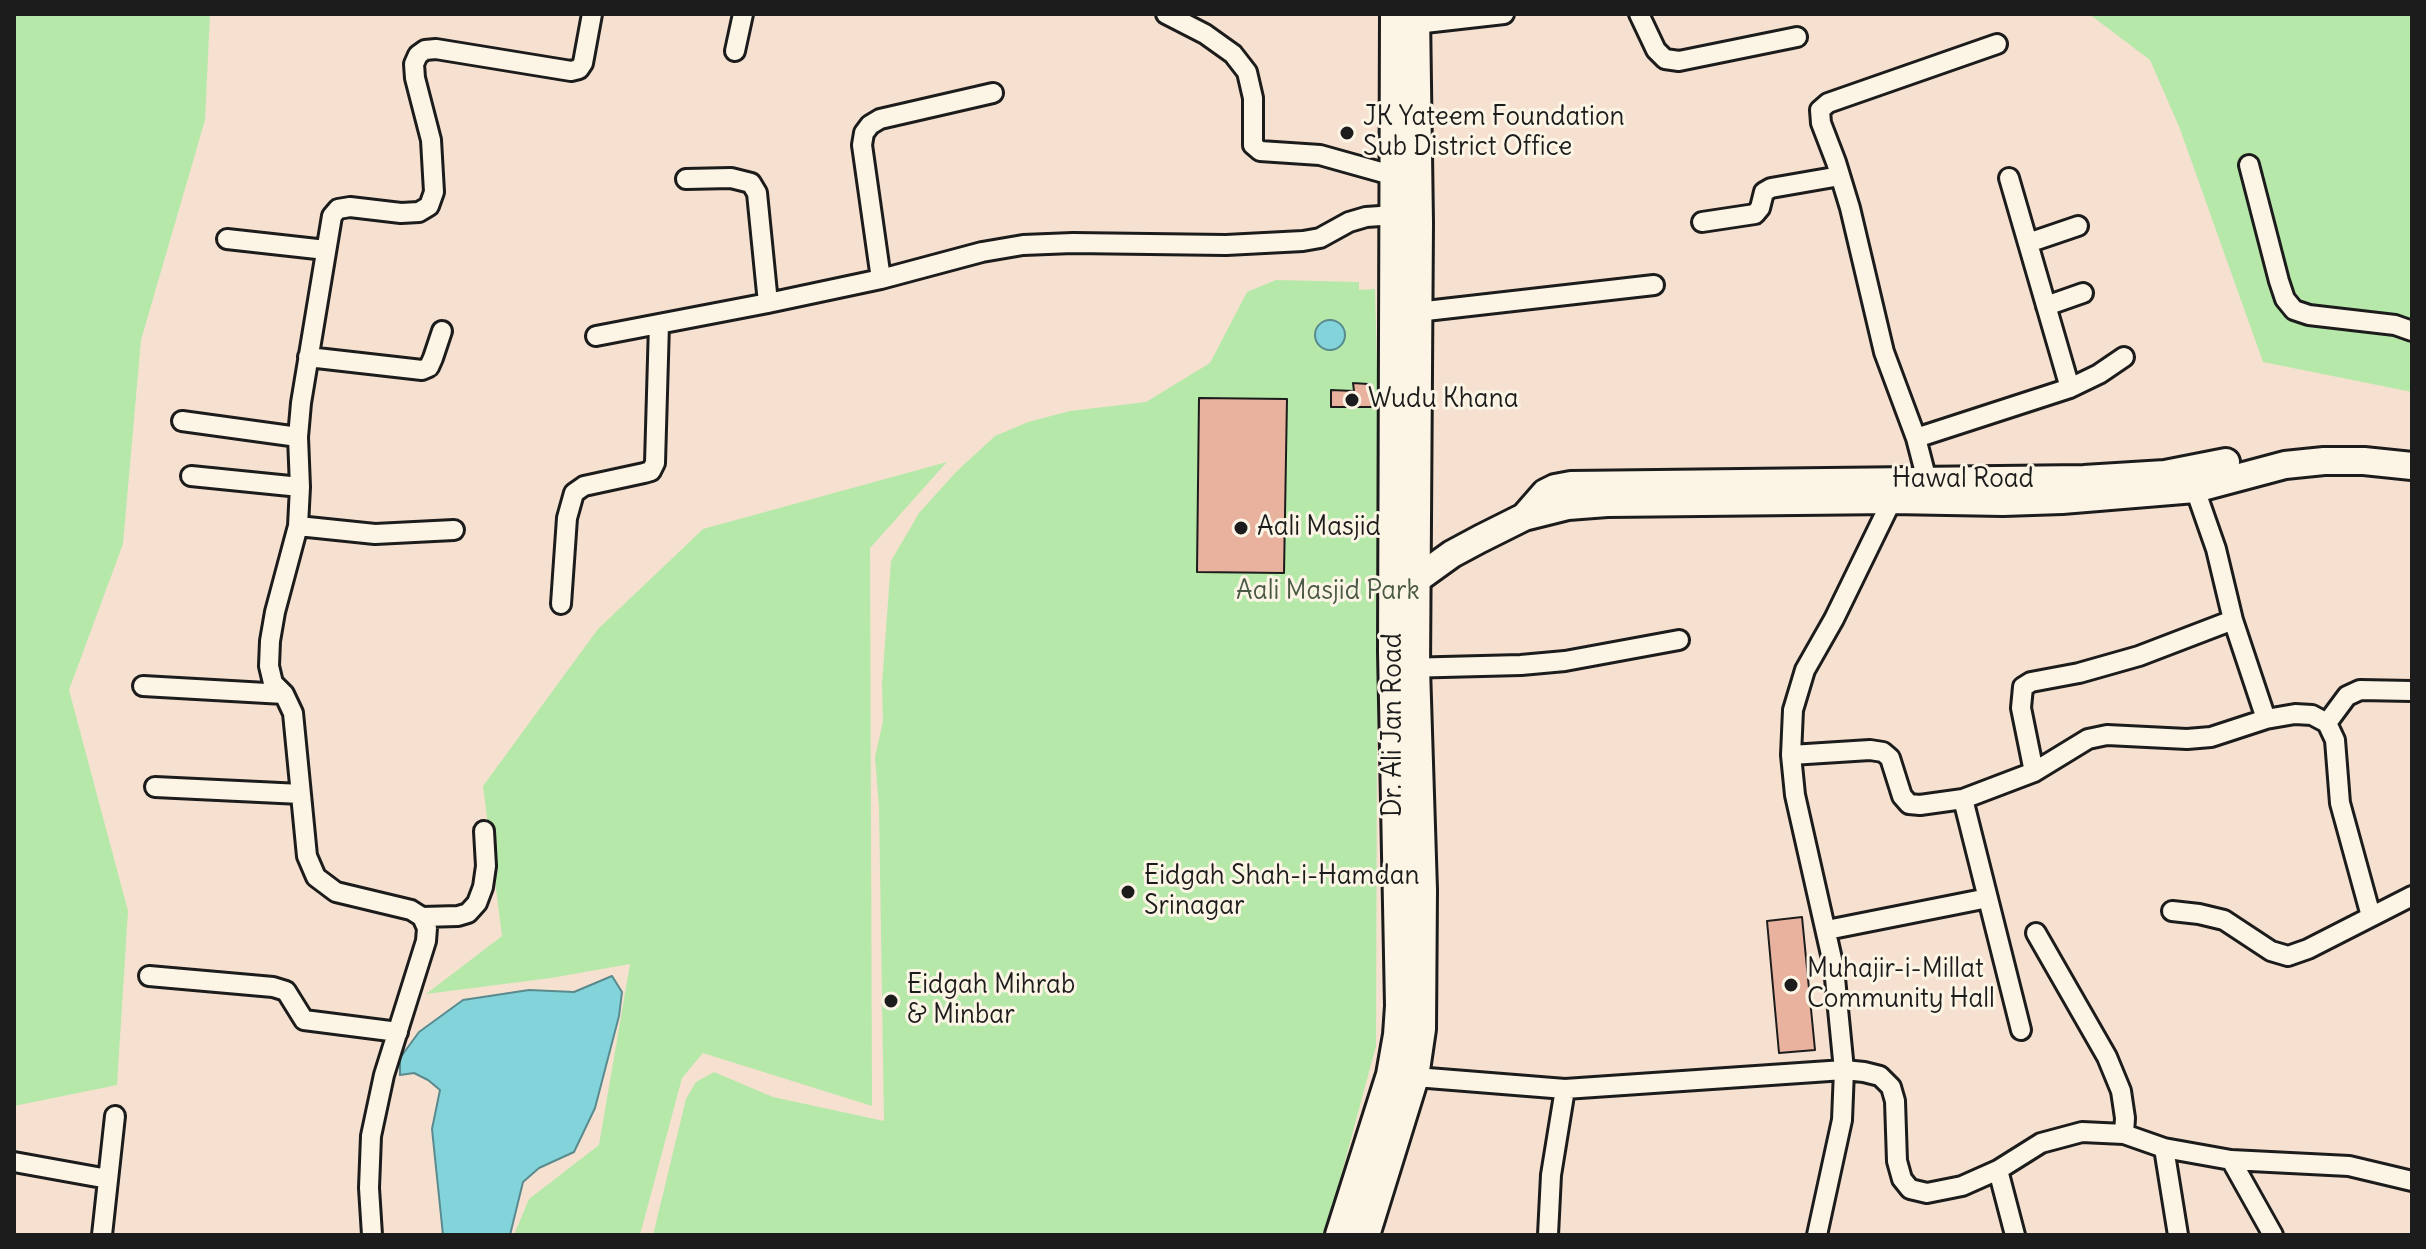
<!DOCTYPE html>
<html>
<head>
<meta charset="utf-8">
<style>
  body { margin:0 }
  #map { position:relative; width:2426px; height:1249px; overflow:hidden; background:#f6e1d0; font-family:Delius,sans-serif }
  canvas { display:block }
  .frame { position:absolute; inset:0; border:16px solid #1c1c1c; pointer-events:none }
</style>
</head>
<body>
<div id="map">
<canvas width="2426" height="1249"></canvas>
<div class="frame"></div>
</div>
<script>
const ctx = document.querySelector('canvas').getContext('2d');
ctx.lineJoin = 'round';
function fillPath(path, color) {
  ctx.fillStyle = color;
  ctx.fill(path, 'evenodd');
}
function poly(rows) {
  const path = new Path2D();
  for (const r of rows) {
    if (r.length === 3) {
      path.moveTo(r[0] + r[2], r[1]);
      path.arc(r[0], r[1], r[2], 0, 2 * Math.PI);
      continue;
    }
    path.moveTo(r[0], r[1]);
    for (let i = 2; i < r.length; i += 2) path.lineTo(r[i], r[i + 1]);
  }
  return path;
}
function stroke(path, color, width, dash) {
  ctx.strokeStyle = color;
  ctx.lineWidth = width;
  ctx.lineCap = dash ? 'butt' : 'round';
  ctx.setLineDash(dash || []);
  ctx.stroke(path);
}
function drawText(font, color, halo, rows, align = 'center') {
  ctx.font = font + ' Delius,sans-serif';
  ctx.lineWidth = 6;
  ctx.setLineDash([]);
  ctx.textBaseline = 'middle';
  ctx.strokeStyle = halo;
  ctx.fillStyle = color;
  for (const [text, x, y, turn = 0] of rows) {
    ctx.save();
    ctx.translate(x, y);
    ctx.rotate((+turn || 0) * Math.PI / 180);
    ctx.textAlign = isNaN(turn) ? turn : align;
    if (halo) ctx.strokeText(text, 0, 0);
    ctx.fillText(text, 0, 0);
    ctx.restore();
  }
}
fillPath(poly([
  [14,14,210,14,205,120,141,340,123,544,69,690,128,911,117,1085,14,1106],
  [2089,14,2412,14,2412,392,2263,362,2180,129,2150,60],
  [1276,280,1359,282,1359,290,1375,289,1378,407,1376,1046,1325,1235,653,1235,686,1099,696,1082,714,1072,773,1097,884,1121,879,807,875,757,883,721,882,684,891,561,919,513,957,471,995,436,1028,422,1070,411,1146,402,1210,363,1247,292],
  [1329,319,1345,329,1345,338,1325,349,1317,343,1319,323],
  [1354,383,1368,384,1369,392,1373,393,1373,407,1331,407,1354,391],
  [1200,398,1287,399,1284,573,1197,572],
  [947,462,870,548,872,1106,703,1053,682,1078,640,1235,514,1235,529,1199,599,1145,630,964,551,978,426,994,502,936,483,786,598,629,703,529]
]), '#b6e8a9');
const water = poly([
  [1330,335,15],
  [612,976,622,992,619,1016,595,1108,574,1152,539,1168,523,1182,510,1235,443,1235,432,1129,440,1090,428,1080,414,1073,400,1075,400,1058,419,1032,463,1000,529,990,574,992,612,976]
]);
fillPath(water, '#82d4da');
stroke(water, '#598a8e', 2);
const building = poly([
  [1353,383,1368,384,1369,392,1373,392,1373,407,1331,407,1331,390,1354,391,1353,383],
  [1199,398,1287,399,1284,573,1197,572,1199,398],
  [1802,917,1815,1050,1779,1053,1767,921,1802,917]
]);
fillPath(building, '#e8b29e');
stroke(building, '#1c1c1c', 2);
const street = poly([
  [1166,14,1205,34,1233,54,1247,72,1253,98,1253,145,1260,151,1320,155,1395,176],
  [1639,14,1656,50,1665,59,1679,61,1797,37],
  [1407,25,1504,14],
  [735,51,743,14],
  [2249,165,2279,281,2285,299,2294,310,2309,315,2395,325,2412,331],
  [2009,178,2070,388],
  [686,179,731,178,751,183,757,193,768,303],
  [1702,222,1755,214,1760,208,1764,192,1771,188,1840,176],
  [227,239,326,250],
  [2028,243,2078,226],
  [881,279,862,145,864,133,870,125,880,119,993,93],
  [2046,306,2083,293],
  [1417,312,1654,285],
  [596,336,768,303,881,279,982,252,1023,245,1073,243,1226,245,1303,241,1320,238,1349,222,1366,217,1395,215],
  [308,357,422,370,429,367,433,358,442,331],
  [182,421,298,437],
  [1916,438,2070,388,2099,374,2124,357],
  [191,476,300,487],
  [2195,489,2216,549,2233,620,2266,719,2295,714,2312,715,2327,723,2335,740,2340,803,2371,916],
  [1930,492,1916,438,1884,352,1850,208,1836,162,1821,123,1820,110,1828,103,1997,44],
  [298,526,375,534,454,530],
  [561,604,567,518,574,493,584,486,644,473,651,471,655,463,659,324],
  [1404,668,1521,665,1565,661,1679,640],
  [143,686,284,694],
  [2327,723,2347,696,2360,690,2412,691],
  [1791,755,1870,750,1883,752,1890,758,1902,796,1909,804,1920,805,1963,799,2034,772,2088,739,2107,735,2187,739,2211,737,2266,719],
  [2034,772,2021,708,2023,687,2031,682,2079,673,2139,656,2233,620],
  [155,787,301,794],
  [1963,799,2021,1030],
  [2172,911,2199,914,2224,920,2271,951,2288,956,2308,949,2412,896],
  [422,917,458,916,468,913,477,903,483,887,486,866,484,831],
  [1827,930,1988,898],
  [2036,933,2107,1057,2121,1091,2125,1118,2124,1134],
  [149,976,273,987,286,991,304,1020,398,1032],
  [1403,1076,1565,1089,1844,1070,1864,1072,1880,1076,1891,1087,1895,1101,1897,1161,1902,1179,1910,1189,1927,1193,1962,1186,1998,1170,2041,1143,2082,1132,2124,1134,2164,1148,2231,1160,2349,1166,2412,1181],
  [2164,1148,2178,1235],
  [2231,1160,2273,1235],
  [14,1162,108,1179],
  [1998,1170,2015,1235],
  [102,1235,115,1116],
  [372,1235,369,1188,371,1136,384,1075,426,941,427,928,422,917,411,910,336,892,316,877,307,856,293,713,284,694,273,683,269,666,270,641,275,612,298,526,300,487,298,437,301,403,332,216,338,209,350,207,401,213,419,212,429,206,434,192,431,140,415,78,414,64,418,55,425,50,436,49,571,71,579,69,583,63,592,14],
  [1548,1235,1551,1175,1565,1089],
  [1817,1235,1842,1120,1844,1070,1834,968,1795,795,1791,755,1793,710,1805,670,1834,619,1892,500]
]);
const secondary = poly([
  [1524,517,1545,493,1555,488,1571,485,2084,479,2165,474,2226,462],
  [1402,590,1452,554,1480,539,1524,517,1568,506,1607,503,1892,500,2003,502,2062,500,2195,489,2285,465,2324,461,2364,461,2412,466]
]);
const primary = poly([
  [1340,1235,1391,1075,1398,1035,1400,1006,1393,651,1395,14],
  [1365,1235,1414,1077,1421,1029,1422,890,1415,668,1418,223,1415,14]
]);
stroke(street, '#1c1c1c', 24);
stroke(secondary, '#1c1c1c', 32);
stroke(primary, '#1c1c1c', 34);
stroke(street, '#fcf5e5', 18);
stroke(secondary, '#fcf5e5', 26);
stroke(primary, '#fcf5e5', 28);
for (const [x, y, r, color] of [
  [1347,133,8,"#1c1c1c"],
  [1352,400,8,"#1c1c1c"],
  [1241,528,8,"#1c1c1c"],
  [1128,892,8,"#1c1c1c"],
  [1791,985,8,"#1c1c1c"],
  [891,1001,8,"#1c1c1c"]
]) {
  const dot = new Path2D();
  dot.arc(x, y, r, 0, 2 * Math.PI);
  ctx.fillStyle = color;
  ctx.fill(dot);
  stroke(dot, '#fcf5e5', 3);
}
drawText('26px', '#1c1c1c', '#fcf5e5', [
  ["JK Yateem Foundation",1363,118],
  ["Sub District Office",1363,148],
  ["Wudu Khana",1368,400],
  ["Aali Masjid",1257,528],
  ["Eidgah Shah-i-Hamdan",1144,877],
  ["Srinagar",1144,907],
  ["Muhajir-i-Millat",1807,970],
  ["Community Hall",1807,1000],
  ["Eidgah Mihrab",907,986],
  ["& Minbar",907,1016]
], 'left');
drawText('26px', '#1c1c1c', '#fcf5e5', [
  ["Hawal Road",1963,480],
  ["Dr. Ali Jan Road",1394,725,-90]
]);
drawText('26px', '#4a5946', '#fcf5e5', [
  ["Aali Masjid Park",1328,592]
]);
</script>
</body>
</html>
